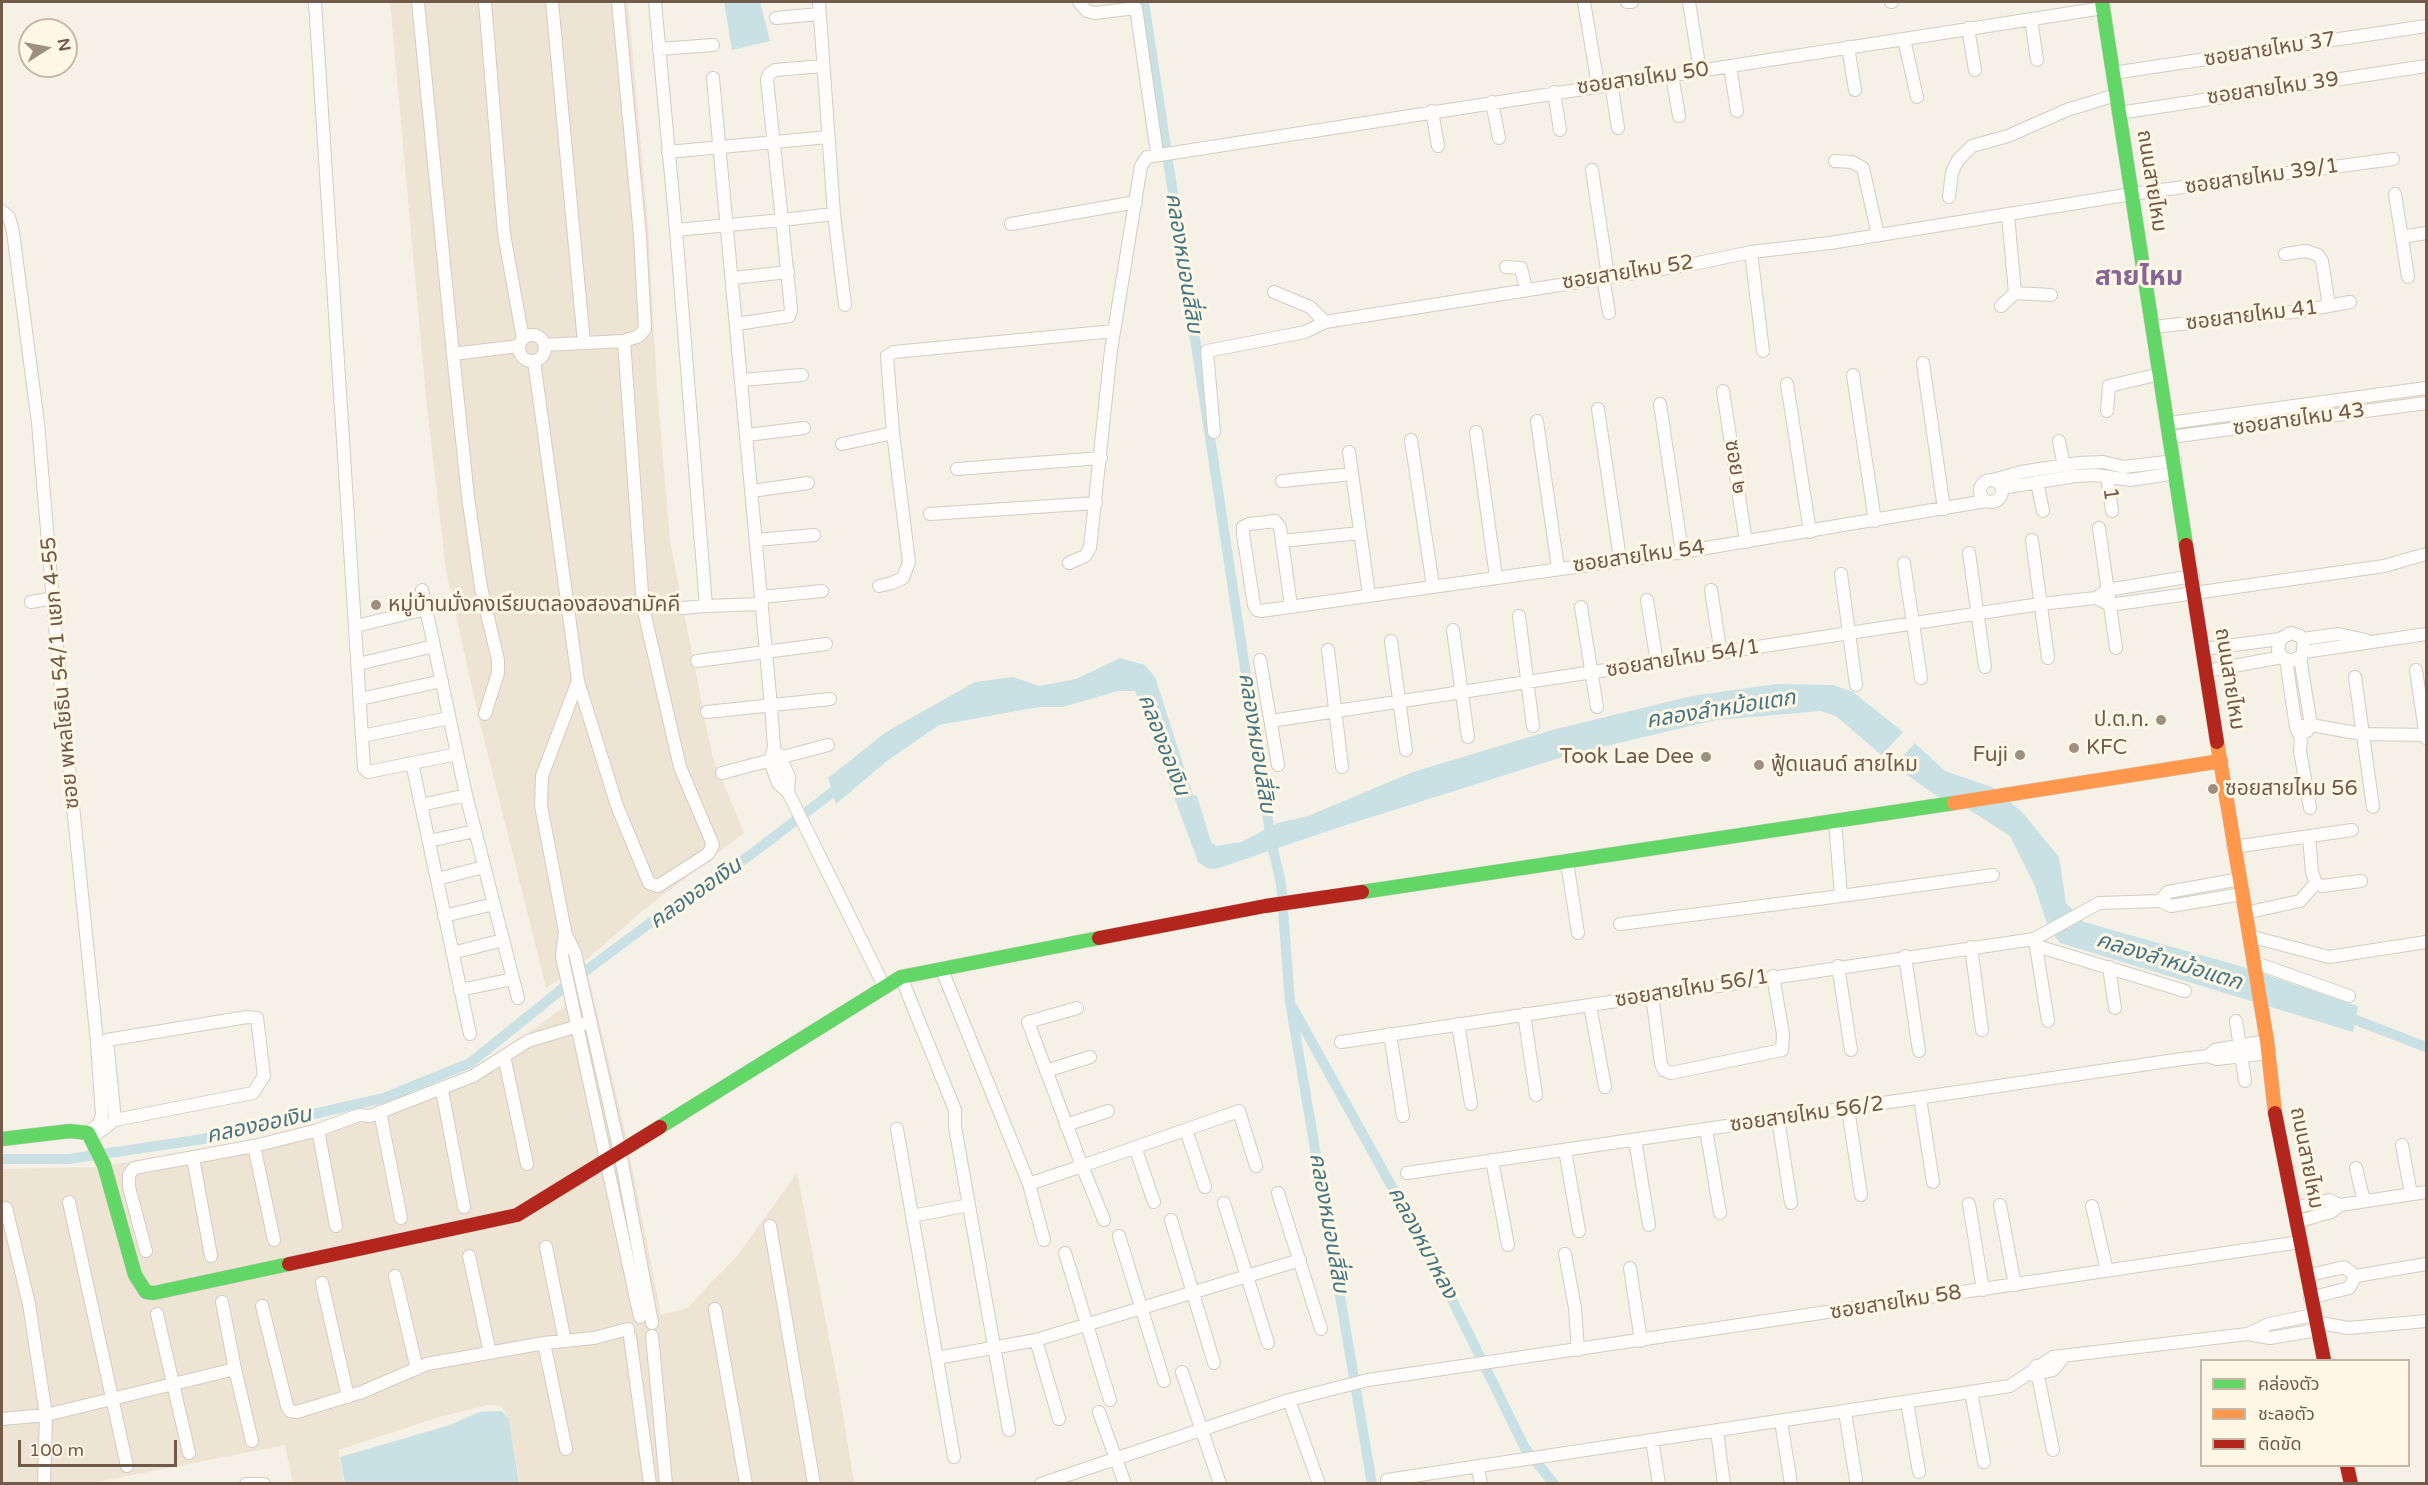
<!DOCTYPE html>
<html>
<head>
<meta charset="utf-8">
<style>
  body { margin:0 }
  #map { position:relative; width:2428px; height:1485px; overflow:hidden; background:#f5f1e7; font-family:"Varela Round","Noto Sans Thai",sans-serif }
  canvas { display:block }
  .frame { position:absolute; inset:0; border:3px solid #715a49; pointer-events:none }
  .legend { position:absolute; left:2200px; top:1359px; width:210px; height:108px; box-sizing:border-box; background:#fef7e6; border:2px solid #c6b8a7; margin:0; padding:8px 10px; list-style:none; font-size:18px; color:#715a49 }
  .legend li { display:flex; align-items:center; gap:12px; height:30px }
  .legend b { width:30px; border:2px solid #c6b8a7 }
  .north { position:absolute; left:18px; top:18px; width:60px; height:60px; box-sizing:border-box; background:#fef7e6; border:2px solid #c6b8a7; border-radius:50%; rotate:79deg; font-size:16px; font-weight:700; line-height:24px; text-align:center; color:#715a49 }
  .north::after { content:''; display:block; margin:auto; width:21px; height:27px; background:#9f8f80; clip-path:polygon(50% 0,100% 100%,50% 72%,0 100%) }
  .scale { position:absolute; left:18px; top:1440px; width:159px; height:27px; box-sizing:border-box; border:3px solid #715a49; border-top:0; padding-left:8px; font-size:18px; line-height:21px; white-space:nowrap; color:#715a49; -webkit-text-stroke:4px #fef7e6; paint-order:stroke }
</style>
</head>
<body>
<div id="map">
<canvas width="2428" height="1485"></canvas>
<div class="frame"></div>
<ul class="legend">
<li><b style="height:8px;background:#63d668"></b>คล่องตัว</li>
<li><b style="height:8px;background:#ff974d"></b>ชะลอตัว</li>
<li><b style="height:8px;background:#b3261e"></b>ติดขัด</li>
</ul>
<div class="north">N</div>
<div class="scale">100 m</div>
</div>
<script>
const ctx = document.querySelector('canvas').getContext('2d');
ctx.lineJoin = 'round';
function fillPath(path, color) {
  ctx.fillStyle = color;
  ctx.fill(path, 'evenodd');
}
function poly(rows) {
  const path = new Path2D();
  for (const r of rows) {
    if (r.length === 3) {
      path.moveTo(r[0] + r[2], r[1]);
      path.arc(r[0], r[1], r[2], 0, 2 * Math.PI);
      continue;
    }
    path.moveTo(r[0], r[1]);
    for (let i = 2; i < r.length; i += 2) path.lineTo(r[i], r[i + 1]);
  }
  return path;
}
function stroke(path, color, width, dash) {
  ctx.strokeStyle = color;
  ctx.lineWidth = width;
  ctx.lineCap = dash ? 'butt' : 'round';
  ctx.setLineDash(dash || []);
  ctx.stroke(path);
}
function drawText(font, color, halo, rows, align = 'center') {
  ctx.font = font + ' "Varela Round","Noto Sans Thai",sans-serif';
  ctx.lineWidth = 6;
  ctx.setLineDash([]);
  ctx.textBaseline = 'middle';
  ctx.strokeStyle = halo;
  ctx.fillStyle = color;
  for (const [text, x, y, turn = 0] of rows) {
    ctx.save();
    ctx.translate(x, y);
    ctx.rotate((+turn || 0) * Math.PI / 180);
    ctx.textAlign = isNaN(turn) ? turn : align;
    if (halo) ctx.strokeText(text, 0, 0);
    ctx.fillText(text, 0, 0);
    ctx.restore();
  }
}
fillPath(poly([
  [390,2,628,2,648,225,657,388,670,541,712,755,744,833,641,912,585,961,625,1131,661,1315,687,1308,737,1256,797,1173,838,1384,854,1483,520,1483,509,1419,501,1406,489,1405,443,1416,338,1450,344,1483,293,1483,285,1445,92,1483,2,1483,2,1169,95,1167,250,1144,359,1115,480,1068,564,1007,565,976,546,988,479,719,446,571,426,397]
]), '#eee4d4');
fillPath(poly([
  [724,2,760,2,770,41,732,50],
  [1120,658,1145,665,1155,677,1193,795,1197,796,1211,842,1216,846,1241,842,1278,823,1308,816,1413,772,1556,729,1692,696,1777,684,1833,685,1853,692,1903,732,1945,771,1992,787,2022,812,2059,857,2066,903,2084,922,2240,966,2358,1006,2353,1032,2060,943,2048,927,2034,884,2010,836,1968,809,1937,796,1894,766,1836,716,1821,711,1716,720,1572,754,1343,826,1216,869,1207,868,1198,862,1135,691,1118,691,1063,707,1039,707,939,725,887,761,836,804,828,778,886,732,975,682,1013,677,1039,686,1076,679],
  [502,1411,509,1419,519,1483,345,1483,340,1457,450,1425,479,1412]
]), '#c9e1e4');
fillPath(poly([
  [1903,732,1915,743,1892,768,1880,757]
]), '#f5f1e7');
stroke(poly([
  [1144,2,1271,840,1281,884,1290,1002,1372,1484],
  [1293,1008,1434,1263,1525,1448,1554,1484],
  [2343,1015,2426,1047],
  [2,1159,69,1159,203,1139,384,1098,470,1063,572,981,666,911,749,856,842,785]
]), '#c9e1e4', 10);
const street = poly([
  [315,2,364,768,368,772,457,754],
  [418,2,453,354],
  [485,2,504,234,523,339],
  [552,2,584,343],
  [655,2,676,230],
  [819,2,834,214,845,305],
  [1079,2,1087,11,1095,13,1136,8,1157,153],
  [1584,2,1598,85],
  [1627,2,1632,2],
  [1689,2,1700,71],
  [1891,2,1892,2],
  [776,18,819,14],
  [2031,19,2037,60],
  [1968,28,1975,70],
  [1904,39,1917,97],
  [1848,47,1855,90],
  [659,49,713,45],
  [823,66,775,70,769,74,767,80,782,220,834,214],
  [1730,66,1737,111],
  [2113,73,2426,26],
  [1672,75,1679,116],
  [713,78,771,706,774,747,770,761,778,783,788,792,885,988],
  [1611,83,1618,128],
  [1554,92,1560,130],
  [1492,102,1499,138],
  [1432,111,1438,146],
  [2119,113,2426,66],
  [668,152,828,137],
  [1835,161,1852,162,1863,168,1878,235],
  [1592,170,1608,276],
  [2395,194,2408,277],
  [1949,197,1952,172,1958,160,1972,146,2008,136,2067,110,2116,95],
  [2,211,9,217,13,232,38,423,57,649,97,1042,102,1115,99,1124,88,1133],
  [1011,224,1136,202],
  [2402,237,2426,233],
  [1751,252,1763,351],
  [2285,254,2306,251,2318,255,2322,261,2329,306],
  [1506,267,1521,268,1526,289],
  [1603,277,1609,313],
  [733,278,788,272],
  [1274,292,1310,307,1325,322],
  [2015,293,2051,295],
  [2001,306,2015,293,2008,215],
  [737,324,789,316,791,310,782,220,676,230,706,606,762,604],
  [2153,327,2301,311,2350,302],
  [532,348,13],
  [544,345,624,341,639,336,645,329,640,236,618,2],
  [534,361,578,681,542,776,541,806,565,931,562,956,640,1317],
  [1923,363,1944,509],
  [1853,375,1875,521],
  [742,380,802,375],
  [1787,384,1810,532],
  [1723,391,1746,542],
  [1660,404,1682,552],
  [1598,409,1620,559],
  [2107,411,2109,386,2160,374],
  [1537,421,1558,568],
  [2169,423,2426,388],
  [1214,432,1207,351,1305,332,1325,322,1693,264,1751,252,1830,243,2132,194,2393,159],
  [1476,432,1496,577],
  [747,435,804,428],
  [2171,437,2426,403],
  [1411,440,1433,586],
  [2059,441,2064,466],
  [842,444,893,433],
  [1349,452,1369,595],
  [957,469,1101,458],
  [2107,477,2112,511],
  [1991,491,11],
  [1993,480,2021,472,2079,463,2103,462,2124,467,2175,461],
  [1282,481,1352,474],
  [2037,482,2043,511],
  [2002,488,2075,476,2096,475,2130,480,2176,473],
  [752,491,808,483],
  [930,514,1096,503],
  [2099,528,2116,648],
  [756,540,814,535],
  [2032,540,2048,658],
  [1282,541,1360,533],
  [1969,553,1985,667],
  [1069,563,1085,556,1090,548,1111,350,1141,166,1147,157,2103,8],
  [1904,563,1921,678],
  [1841,574,1856,685],
  [879,586,892,583,903,578,909,562,893,433,887,356,894,352,1114,331],
  [422,590,466,795,518,998],
  [1711,590,1721,654],
  [761,597,822,591],
  [2096,598,2110,605,2384,566,2426,554],
  [1647,600,1657,663],
  [31,602,54,598],
  [1291,606,1280,527,1275,521,1249,524,1243,527,1243,534,1254,605,1257,610,1261,611,1682,552,1986,501],
  [1581,607,1597,707],
  [682,608,706,606],
  [1519,616,1533,726],
  [356,626,426,609],
  [1453,630,1468,737],
  [2303,639,2338,634,2366,640],
  [1391,641,1406,750],
  [2203,649,2280,639,2291,633,2300,636,2304,642,2302,656,2291,661,2282,657,2278,650,2280,639],
  [1328,650,1342,767],
  [2304,652,2426,634],
  [2300,658,2311,725,2307,731],
  [1260,660,1278,765],
  [2286,660,2296,727,2301,739,2300,751,2310,808],
  [697,661,826,644],
  [358,664,434,646],
  [2416,670,2426,738],
  [2207,671,2282,657],
  [2355,677,2373,807],
  [578,681,617,806,649,883,658,886,708,854,713,845,680,767,643,607,624,341],
  [360,699,442,681],
  [707,712,830,699],
  [485,714,498,673,498,660,481,588,468,497,453,354,519,346],
  [1271,721,2040,604,2096,598,2107,590,2193,576],
  [2296,727,2311,725,2362,734,2426,735],
  [362,736,449,718],
  [779,754,789,777,788,792],
  [412,763,470,1034],
  [722,773,828,745],
  [421,805,466,795],
  [2309,837,2312,872,2316,883,2322,886,2361,881],
  [429,841,475,831],
  [2233,847,2352,830],
  [1567,862,1578,933],
  [437,879,484,867],
  [1841,896,1993,875],
  [2160,901,2168,892,2240,879],
  [2245,913,2300,901,2316,883],
  [444,916,494,904],
  [1620,924,1841,896,1835,821],
  [565,932,575,953,620,1152,652,1323],
  [2249,936,2329,957,2426,942],
  [2035,940,2048,1021],
  [2037,946,2185,991],
  [1971,947,1982,1030],
  [452,953,503,940],
  [1905,956,1919,1051],
  [2253,962,2349,996],
  [1838,966,1851,1050],
  [2109,967,2115,1008],
  [942,970,1029,1184,1044,1240],
  [901,977,955,1110,955,1127,1009,1430],
  [460,990,513,979],
  [1652,995,1661,1064,1664,1070,1671,1073,1782,1050,1783,1034,1773,976],
  [1590,1005,1605,1087],
  [1524,1014,1536,1095],
  [2236,1021,2245,1081],
  [1458,1024,1471,1104],
  [1390,1034,1403,1116],
  [1341,1042,2034,939,2099,903,2160,901,2171,906,2242,894],
  [504,1056,527,1164],
  [2208,1056,2215,1050,2267,1041],
  [1046,1071,1090,1057],
  [442,1090,464,1207],
  [1920,1098,1933,1182],
  [1848,1109,1861,1195],
  [380,1112,401,1218],
  [1778,1119,1791,1203],
  [1066,1125,1108,1111],
  [897,1129,954,1457],
  [1706,1129,1720,1213],
  [318,1130,336,1226],
  [1186,1130,1205,1187],
  [95,1135,115,1120,253,1093,264,1076,257,1018,247,1017,107,1040,115,1120],
  [1635,1140,1649,1225],
  [2402,1145,2411,1194],
  [254,1146,274,1240],
  [1135,1147,1154,1202],
  [1565,1150,1579,1231],
  [193,1158,211,1256],
  [1492,1160,1508,1245],
  [2356,1168,2364,1201],
  [1407,1173,2182,1059,2208,1056,2217,1059,2269,1053],
  [1029,1184,1082,1166,1028,1022,1077,1008],
  [1278,1193,1321,1329],
  [69,1202,127,1466],
  [1224,1203,1268,1343],
  [1969,1204,1983,1290],
  [2000,1205,2015,1285],
  [2092,1206,2107,1271],
  [6,1208,29,1304,46,1415,44,1484],
  [2294,1208,2329,1200,2340,1205,2426,1192],
  [912,1216,969,1205],
  [1104,1220,1082,1166,1239,1111,1256,1166],
  [1171,1220,1214,1363],
  [2296,1222,2331,1212,2340,1205],
  [770,1226,814,1484],
  [1119,1236,1164,1381],
  [546,1247,565,1341],
  [146,1251,129,1187,129,1175,134,1168,254,1146,318,1130,359,1115,370,1116,473,1076,528,1041,591,1022],
  [1065,1253,1110,1400],
  [1565,1254,1575,1308,1578,1350],
  [469,1256,490,1353],
  [1630,1268,1641,1341],
  [395,1276,417,1369],
  [2306,1276,2344,1267,2356,1276,2426,1264],
  [322,1283,348,1397],
  [2310,1298,2349,1288,2356,1276],
  [222,1302,235,1369],
  [262,1306,287,1406,290,1411,297,1412,362,1392,427,1364,544,1343,594,1338,628,1329],
  [715,1309,746,1484],
  [157,1314,189,1453],
  [2315,1322,2348,1328,2426,1321],
  [2248,1334,2269,1324,2313,1315],
  [652,1336,666,1484],
  [630,1337,650,1484],
  [1036,1340,1059,1419],
  [544,1343,566,1449],
  [937,1358,1036,1340,1300,1260],
  [2036,1366,2053,1450],
  [1182,1372,1220,1484],
  [2033,1375,2053,1370,2063,1358],
  [1971,1392,1984,1462],
  [1289,1400,1319,1484],
  [1907,1402,1919,1472],
  [1099,1412,1125,1484],
  [1845,1412,1856,1480],
  [2,1419,46,1415,235,1369,252,1441],
  [1781,1421,1791,1484],
  [1717,1431,1724,1484],
  [1652,1440,1659,1484],
  [1478,1468,1481,1484],
  [1387,1480,2010,1386,2053,1357,2248,1334,2270,1338,2317,1330],
  [246,1484,264,1484],
  [1041,1484,1289,1400,1368,1380,2300,1242]
]);
const fast = poly([
  [2102,2,2186,545],
  [1362,892,1954,803],
  [660,1127,901,977,1099,938],
  [2,1139,70,1131,88,1133,104,1165,135,1275,146,1292,154,1293,289,1264]
]);
const slow = poly([
  [2217,742,2267,1041,2275,1113],
  [1954,803,2221,761]
]);
const jam = poly([
  [2186,545,2217,742],
  [1099,938,1265,906,1362,892],
  [2275,1113,2324,1360],
  [289,1264,517,1215,660,1127],
  [2347,1466,2351,1484]
]);
stroke(street, '#d3ccc2', 14);
stroke(fast, '#d5cdc3', 15);
stroke(slow, '#d5cdc3', 15);
stroke(jam, '#d5cdc3', 15);
stroke(street, '#fefdfb', 12);
stroke(fast, '#63d668', 14);
stroke(slow, '#ff974d', 14);
stroke(jam, '#b3261e', 14);
for (const [x, y, r, color] of [
  [376,605,6,"#9f8f80"],
  [2161,720,6,"#9f8f80"],
  [2074,748,6,"#9f8f80"],
  [2020,755,6,"#9f8f80"],
  [1706,757,6,"#9f8f80"],
  [1759,765,6,"#9f8f80"],
  [2213,789,6,"#9f8f80"]
]) {
  const dot = new Path2D();
  dot.arc(x, y, r, 0, 2 * Math.PI);
  ctx.fillStyle = color;
  ctx.fill(dot);
  stroke(dot, '#fef7e6', 2);
}
drawText('21px', '#715a49', '#fef7e6', [
  ["ซอยสายไหม 37",2270,50,-9],
  ["ซอยสายไหม 50",1643,79,-8],
  ["ซอยสายไหม 39",2273,89,-8],
  ["ซอยสายไหม 39/1",2262,177,-8],
  ["ถนนสายไหม",2151,181,81],
  ["ซอยสายไหม 52",1628,273,-9],
  ["ซอยสายไหม 41",2252,316,-7],
  ["ซอยสายไหม 43",2299,420,-8],
  ["ซอย ๒",1735,467,81],
  ["1",2110,494,82],
  ["ซอยสายไหม 54",1639,557,-8],
  ["ซอยสายไหม 54/1",1683,659,-9],
  ["ซอย พหลโยธิน 54/1 แยก 4-55",61,673,-95],
  ["ถนนสายไหม",2229,679,81],
  ["ซอยสายไหม 56/1",1692,989,-9],
  ["ซอยสายไหม 56/2",1807,1115,-8],
  ["ถนนสายไหม",2306,1158,79],
  ["ซอยสายไหม 58",1896,1303,-9]
]);
drawText('21px', '#715a49', '#fef7e6', [
  ["หมู่บ้านมั่งคงเรียบตลองสองสามัคคี",388,605],
  ["ป.ต.ท.",2149,720,"right"],
  ["KFC",2086,748],
  ["Fuji",2008,755,"right"],
  ["Took Lae Dee",1694,757,"right"],
  ["ฟู้ดแลนด์ สายไหม",1771,765],
  ["ซอยสายไหม 56",2225,789]
], 'left');
drawText('italic 22px', '#447584', '#fef7e6', [
  ["คลองหมอนสี่สิบ",1183,263,81],
  ["คลองลำหม้อแตก",1721,710,-9],
  ["คลองหมอนสี่สิบ",1256,743,81],
  ["คลองออเงิน",1163,745,69],
  ["คลองออเงิน",696,894,-35],
  ["คลองลำหม้อแตก",2169,962,17],
  ["คลองออเงิน",259,1126,-12],
  ["คลองหมอนสี่สิบ",1328,1223,80],
  ["คลองหมาหลง",1422,1243,62]
]);
drawText('bold 27px', '#876594', '#fef7e6', [
  ["สายไหม",2139,278]
]);
</script>
</body>
</html>
